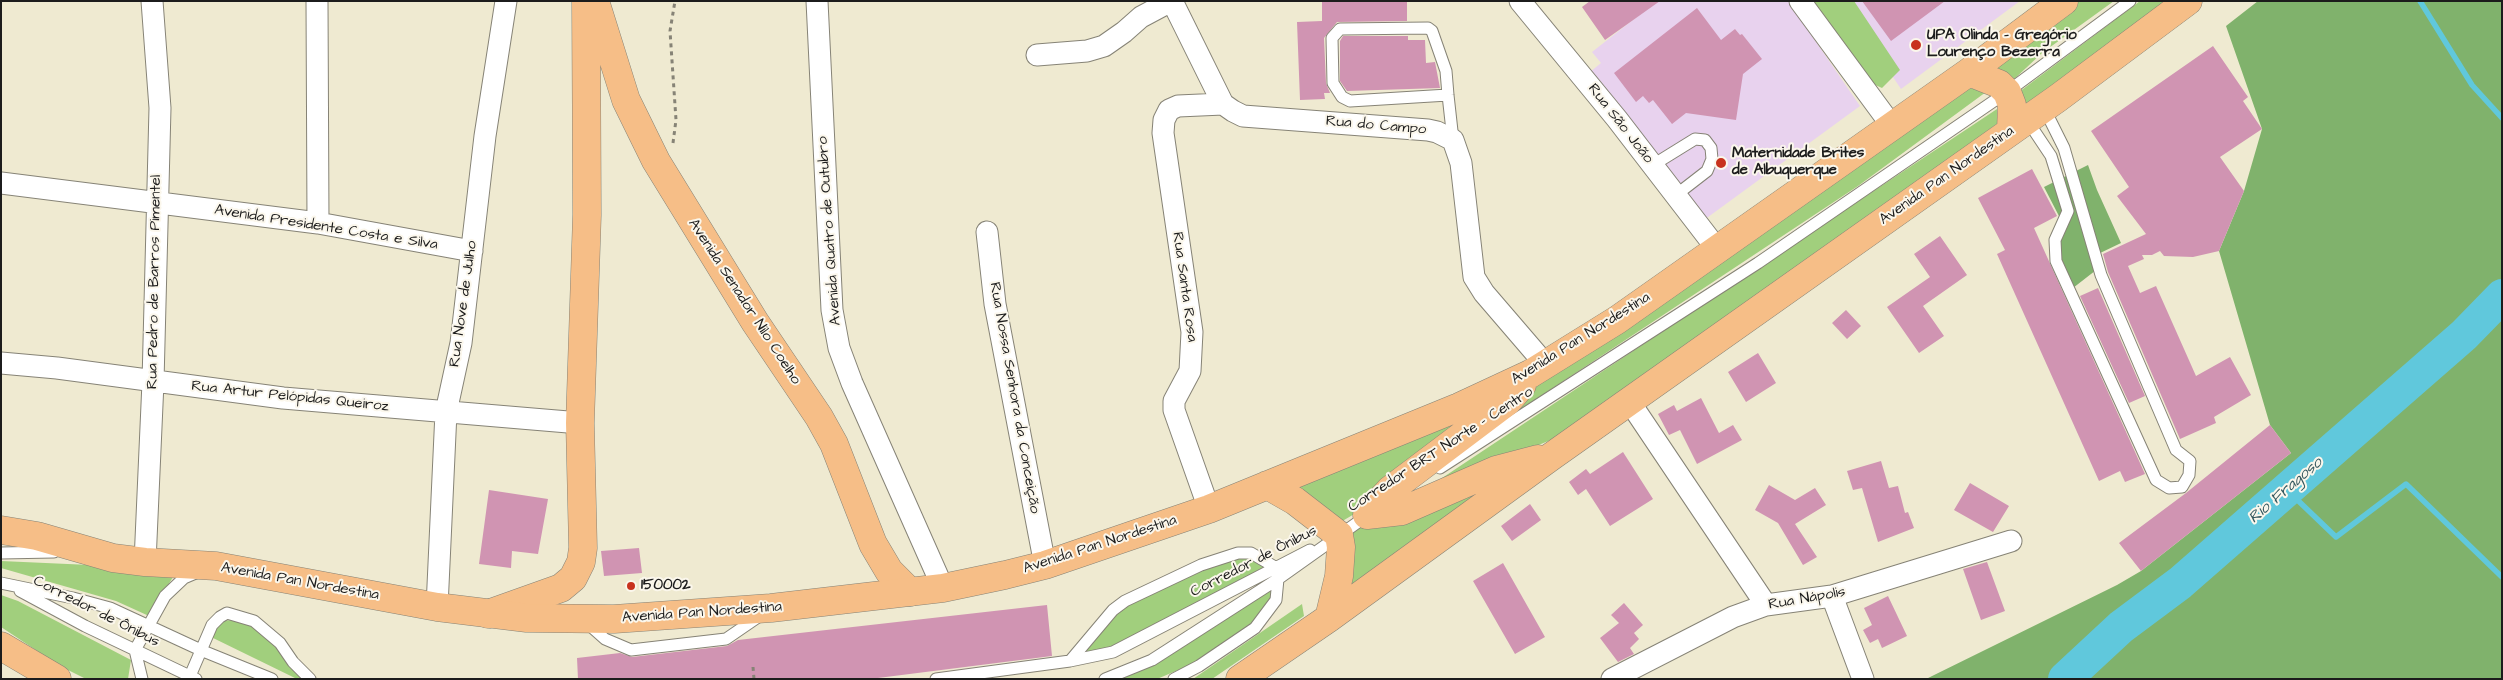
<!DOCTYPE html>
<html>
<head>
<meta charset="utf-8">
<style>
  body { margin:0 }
  #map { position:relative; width:2503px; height:680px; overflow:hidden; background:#efead1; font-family:"Architects Daughter",sans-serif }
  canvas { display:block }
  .frame { position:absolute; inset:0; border:2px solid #1c1c1c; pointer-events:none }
</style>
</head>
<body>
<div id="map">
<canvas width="2503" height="680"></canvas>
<div class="frame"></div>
</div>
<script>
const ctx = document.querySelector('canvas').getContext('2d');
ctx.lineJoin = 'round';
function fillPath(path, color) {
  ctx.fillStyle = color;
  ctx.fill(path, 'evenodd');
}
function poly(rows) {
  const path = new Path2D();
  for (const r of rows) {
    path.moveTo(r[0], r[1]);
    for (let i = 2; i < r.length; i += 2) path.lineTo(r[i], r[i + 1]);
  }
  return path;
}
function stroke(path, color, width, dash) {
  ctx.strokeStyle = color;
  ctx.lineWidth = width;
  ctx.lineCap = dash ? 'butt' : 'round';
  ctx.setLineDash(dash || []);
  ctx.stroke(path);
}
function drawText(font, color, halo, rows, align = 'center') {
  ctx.font = font + ' "Architects Daughter",sans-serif';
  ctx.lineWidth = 4;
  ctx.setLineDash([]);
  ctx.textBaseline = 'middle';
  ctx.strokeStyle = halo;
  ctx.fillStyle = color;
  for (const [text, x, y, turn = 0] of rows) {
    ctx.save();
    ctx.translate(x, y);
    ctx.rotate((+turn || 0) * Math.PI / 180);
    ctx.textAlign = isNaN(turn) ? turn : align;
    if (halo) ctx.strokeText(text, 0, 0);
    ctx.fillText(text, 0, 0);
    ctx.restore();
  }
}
fillPath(poly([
  [1657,1,1788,1,1860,106,1704,220,1590,72,1601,63,1592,52],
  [1842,1,2020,1,1901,89]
]), '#e8d2ee');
fillPath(poly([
  [1812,1,1854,1,1900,70,1882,88,1871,83],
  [2072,1,2114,1,2042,53,2010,83,1992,61],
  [2140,1,2176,1,2020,116,2015,95],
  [1966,87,1986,92,1858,186,1485,433,1537,377],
  [1997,109,1998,123,1849,234,1553,439,1412,498],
  [1488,402,1356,513,1339,523,1278,481],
  [1504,472,1338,605,1347,536,1370,520],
  [1238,553,1275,567,1113,652,1070,661,1113,610],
  [1,561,90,565,173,577,149,616,116,601,1,568],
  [1271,583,1277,590,1253,623,1190,665,1157,679,1105,679,1152,660],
  [1,595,18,601,131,660,128,679,86,679,60,666,1,627],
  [1302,604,1304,616,1212,679,1193,679],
  [232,620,247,624,280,643,303,679,297,679,211,637,222,621]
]), '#a1cf7d');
fillPath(poly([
  [2258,1,2502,1,2502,679,1926,679,2117,585,2141,571,2291,453,2270,425,2219,251,2244,191,2262,129,2226,26],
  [2088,165,2097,190,2121,243,2096,255,2100,267,2073,288,2060,263,2060,218,2044,187]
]), '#80b26c');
stroke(poly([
  [2420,1,2472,85,2502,118],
  [2287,490,2336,537,2406,484,2502,577]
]), '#60c8dc', 5.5);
stroke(poly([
  [2065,679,2121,627,2180,583,2464,335,2502,296]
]), '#60c8dc', 34);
fillPath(poly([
  [1322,1,1407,1,1407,21,1337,22,1324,38,1326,83,1330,93,1324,93,1325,99,1300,100,1297,22,1322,21],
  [1590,1,1660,1,1605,40,1582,7],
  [1862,1,1945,1,1891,41],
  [1697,8,1721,40,1735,29,1740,35,1742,34,1762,59,1743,74,1736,120,1686,113,1672,124,1653,100,1649,103,1643,96,1636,102,1614,73],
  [1343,36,1408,36,1408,40,1425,40,1426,63,1435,62,1440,88,1347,91,1340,81,1340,41],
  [2213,46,2248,97,2243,101,2262,129,2220,157,2244,191,2219,251,2193,257,2164,256,2160,251,2152,255,2142,255,2144,259,2128,266,2140,293,2156,286,2196,376,2230,357,2251,395,2214,417,2216,423,2180,439,2108,272,2103,254,2146,234,2117,196,2129,187,2091,131],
  [2032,169,2057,216,2034,228,2145,474,2125,482,2120,471,2099,481,1997,254,2005,250,1978,198],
  [1940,236,1967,275,1923,306,1944,336,1919,353,1887,307,1930,277,1914,254],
  [2098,288,2145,396,2129,403,2080,296],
  [1846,310,1861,326,1847,339,1832,323],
  [1758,353,1776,383,1746,402,1728,372],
  [1701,398,1719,433,1733,425,1742,440,1697,464,1680,430,1669,435,1658,414,1674,405,1677,411],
  [2270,425,2291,453,2141,571,2119,543,2186,493],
  [1623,452,1653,499,1610,526,1586,489,1578,495,1569,482,1586,469,1590,474],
  [1881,461,1889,488,1898,486,1905,513,1908,512,1914,528,1878,542,1862,488,1853,490,1847,471],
  [1970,483,2009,506,1993,532,1954,510],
  [1769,485,1795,500,1815,488,1826,505,1795,524,1817,557,1803,565,1778,523,1755,510],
  [489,490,548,499,538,554,512,551,511,568,479,564],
  [1530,504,1541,520,1512,541,1501,526],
  [639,548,642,573,604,576,601,551],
  [1987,562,2005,611,1981,620,1963,569],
  [1503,563,1545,637,1515,654,1473,581],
  [1888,596,1907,636,1882,648,1878,639,1870,643,1863,630,1872,625,1864,608],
  [1624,603,1643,625,1634,633,1639,639,1630,648,1634,654,1618,662,1600,638,1619,623,1611,615],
  [1047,605,1052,656,870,679,578,679,577,658,620,653,632,657,727,646,738,640]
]), '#d094b2');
const service = poly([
  [1448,95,1350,101,1342,97,1333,83,1332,38,1340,29,1428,28,1432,31,1446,71,1448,95,1453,140],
  [2027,120,2051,156,2068,211,2055,240,2056,261,2156,480,2169,488,2182,487,2189,475,2190,461,2176,450,2101,275,2064,148,2044,108],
  [1653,165,1695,139,1705,140,1711,148,1712,159,1707,171,1676,195],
  [1440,468,1758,263,2007,92,2130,1],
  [1,553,54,552],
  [1,583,73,598,110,608,203,651,272,679],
  [20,591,85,626,196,679],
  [587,623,605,639,631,650,726,639,761,615],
  [135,650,165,596,184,578,198,572],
  [135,650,142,679],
  [1070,661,1113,610,1125,601,1201,565,1238,553,1251,553,1275,567,1278,579,1276,600,1255,628,1199,666,1174,679],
  [190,676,212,625,220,617,227,613,254,621,280,643,293,662,310,679],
  [936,679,1070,661,1113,652,1310,550],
  [1105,679,1152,660,1278,579,1368,515]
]);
const minor = poly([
  [317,1,318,223],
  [817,1,832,310,839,348,852,383,943,588],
  [1172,1,1223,104,1233,111,1243,116,1428,130,1437,132,1453,140,1461,163,1474,277,1484,293,1545,364],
  [1520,1,1617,119,1717,249],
  [1800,1,1892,126],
  [1037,55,1087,51,1104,46,1124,32,1141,17,1171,1],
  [1,183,318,223,472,251],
  [987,232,995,304,1045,565],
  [1,363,57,368,283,398,580,423],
  [1629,401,1766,605],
  [1209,509,1174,410,1174,401,1190,371,1192,332,1163,133,1164,120,1169,110,1178,106,1223,104],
  [145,562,153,382,160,108,152,1],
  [1832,596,1863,679],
  [437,607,446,412,461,343,485,136,506,1],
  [1612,679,1733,617,1766,605,1832,596,2011,541]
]);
const primary = poly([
  [595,1,626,100,656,161,755,322,819,417,834,444,873,544,889,571,910,592],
  [488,614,561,588,573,578,581,562,583,548,580,423,587,215,586,1]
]);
const trunk = poly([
  [1969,72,1999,84,2007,92,2012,105,2011,130],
  [1267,485,1295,501,1339,535,1341,547,1339,576,1329,618],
  [1367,515,1390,490,1508,401,1522,385],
  [1367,515,1402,511,1496,470,1538,459],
  [1,530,37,536,113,558,145,562,216,566,437,607,527,618,614,619,771,608,943,588,1005,575,1045,565,1209,509,1459,407,1530,374,1617,320,1969,72,2064,1],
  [1,646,57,679],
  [1240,679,1329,618,1552,456,2058,98,2188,1]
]);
stroke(service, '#868376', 13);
stroke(minor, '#868376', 23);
stroke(primary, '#868376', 29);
stroke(trunk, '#868376', 29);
stroke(poly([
  [673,143,676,120,670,31,675,1],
  [753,667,754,679]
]), '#868376', 3, [4, 4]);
stroke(service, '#fff', 11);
stroke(minor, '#fff', 21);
stroke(primary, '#f6be87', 28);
stroke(trunk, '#f6be87', 28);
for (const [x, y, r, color] of [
  [1916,45,6,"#c8321e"],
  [1721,163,6,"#c8321e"],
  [631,586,5,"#c8321e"]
]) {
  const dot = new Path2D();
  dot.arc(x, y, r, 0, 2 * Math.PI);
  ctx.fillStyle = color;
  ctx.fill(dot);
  stroke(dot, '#fbf7ec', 2);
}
drawText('bold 15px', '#1c1c1c', '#fbf7ec', [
  ["UPA Olinda – Gregório",1927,36],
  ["Lourenço Bezerra",1927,53],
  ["Maternidade Brites",1732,154],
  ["de Albuquerque",1732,171],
  ["150002",641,586]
], 'left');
drawText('15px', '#1c1c1c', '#fbf7ec', [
  ["Rua São João",1620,124,52],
  ["Rua do Campo",1376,126,5],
  ["Avenida Pan Nordestina",1947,176,-35],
  ["Avenida Presidente Costa e Silva",326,228,9],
  ["Avenida Quatro de Outubro",830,231,-94],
  ["Rua Pedro de Barros Pimentel",155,282,-89],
  ["Rua Santa Rosa",1184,287,82],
  ["Avenida Senador Nilo Coelho",744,302,57],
  ["Rua Nove de Julho",464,304,-82],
  ["Avenida Pan Nordestina",1581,339,-32],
  ["Rua Artur Pelópidas Queiroz",290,397,6],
  ["Rua Nossa Senhora da Conceição",1014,398,80],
  ["Corredor BRT Norte - Centro",1441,450,-33],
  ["Avenida Pan Nordestina",1100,545,-18],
  ["Corredor de Ônibus",1254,562,-27],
  ["Avenida Pan Nordestina",300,582,10],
  ["Rua Nápolis",1807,599,-10],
  ["Corredor de Ônibus",96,612,27],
  ["Avenida Pan Nordestina",702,613,-4]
]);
drawText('italic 16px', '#34585f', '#fbf7ec', [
  ["Rio Fragoso",2286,491,-41]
]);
</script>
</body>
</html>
